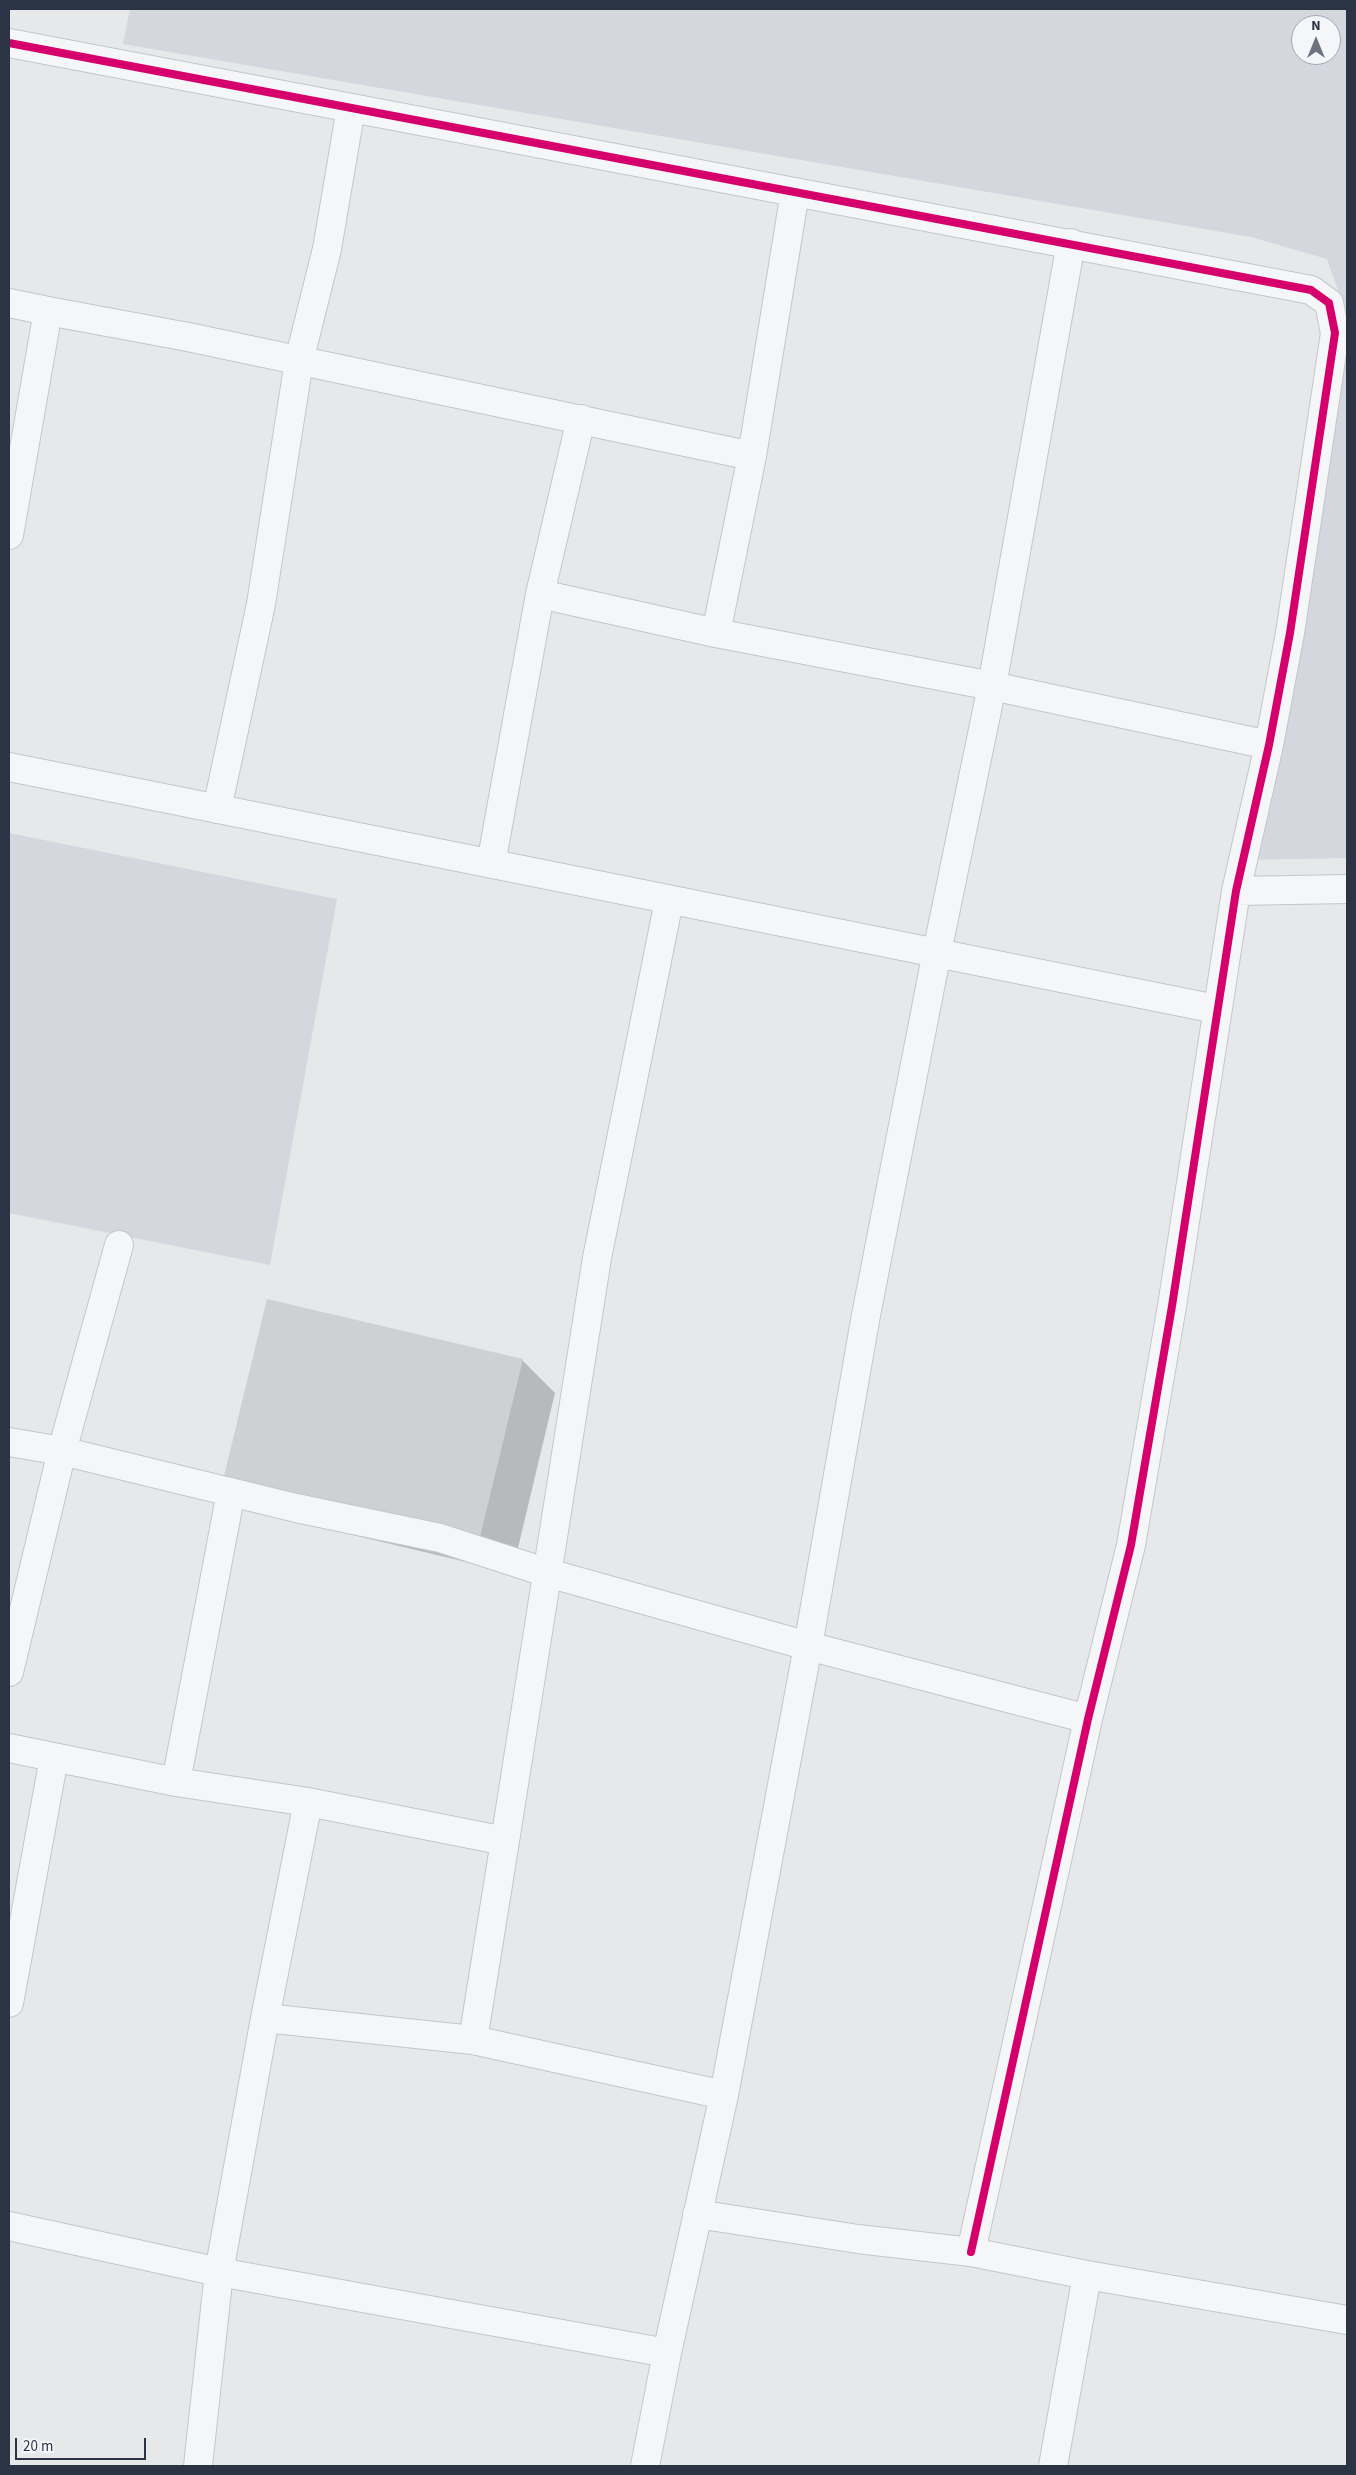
<!DOCTYPE html>
<html>
<head>
<meta charset="utf-8">
<style>
  body { margin:0 }
  #map { position:relative; width:1356px; height:2475px; overflow:hidden; background:#e6e8ea; font-family:"Source Sans 3",sans-serif }
  canvas { display:block }
  .frame { position:absolute; inset:0; border:10px solid #2b3445; pointer-events:none }
  .north { position:absolute; left:1291px; top:15px; width:50px; height:50px; box-sizing:border-box; background:#f4f6f9; border:1px solid #a4a8b1; border-radius:50%; rotate:0deg; font-size:14px; font-weight:700; line-height:20px; text-align:center; color:#2b3445 }
  .north::after { content:''; display:block; margin:auto; width:18px; height:22px; background:#6c737f; clip-path:polygon(50% 0,100% 100%,50% 72%,0 100%) }
  .scale { position:absolute; left:15px; top:2438px; width:131px; height:22px; box-sizing:border-box; border:2px solid #2b3445; border-top:0; padding-left:6px; font-size:15px; line-height:18px; white-space:nowrap; color:#2b3445; -webkit-text-stroke:4px #f4f6f9; paint-order:stroke }
</style>
</head>
<body>
<div id="map">
<canvas width="1356" height="2475"></canvas>
<div class="frame"></div>
<div class="north">N</div>
<div class="scale">20 m</div>
</div>
<script>
const ctx = document.querySelector('canvas').getContext('2d');
ctx.lineJoin = 'round';
function fillPath(path, color) {
  ctx.fillStyle = color;
  ctx.fill(path, 'evenodd');
}
function poly(rows) {
  const path = new Path2D();
  for (const r of rows) {
    path.moveTo(r[0], r[1]);
    for (let i = 2; i < r.length; i += 2) path.lineTo(r[i], r[i + 1]);
  }
  return path;
}
function stroke(path, color, width, dash) {
  ctx.strokeStyle = color;
  ctx.lineWidth = width;
  ctx.lineCap = dash ? 'butt' : 'round';
  ctx.setLineDash(dash || []);
  ctx.stroke(path);
}
fillPath(poly([
  [130,9,1347,9,1347,858,1244,860,1341,299,1327,259,1251,237,123,44],
  [1301,25,1331,25,1331,55,1301,55],
  [9,833,337,899,270,1265,9,1213]
]), '#d4d7dd');
fillPath(poly([
  [522,1360,555,1393,512,1573,257,1512]
]), '#0003');
fillPath(poly([
  [267,1299,523,1359,479,1541,223,1480]
]), '#ced0d3');
const minor = poly([
  [9,43,1311,290,1329,303,1335,333,1290,633,1269,745,1236,891,1172,1306,1131,1545,1088,1719,971,2252],
  [9,303,48,311],
  [752,456,716,633,992,686,1269,745],
  [9,535,48,311,188,337,752,456,795,192],
  [540,594,581,419],
  [9,767,1216,1009],
  [217,809,261,604,299,361,327,249,351,108],
  [491,864,540,594,716,633],
  [1236,891,1347,889],
  [9,1442,62,1451,296,1508,440,1538,548,1573,808,1646,1088,1719],
  [9,1672,62,1451,119,1245],
  [9,1748,176,1782,308,1802],
  [176,1782,231,1492],
  [505,1841,597,1258,669,901],
  [9,2003,54,1758],
  [265,2018,308,1802,505,1841,473,2040],
  [697,2214,858,2239,971,2252,1087,2275,1347,2320],
  [9,2226,219,2272,667,2353],
  [198,2466,219,2272,265,2018,473,2040,724,2095],
  [645,2466,667,2353,724,2095,808,1646,866,1315,937,952,992,686,1071,243],
  [1053,2466,1087,2275]
]);
stroke(minor, '#c4c6c8', 30);
stroke(minor, '#f5f6f7', 28);
stroke(poly([
  [9,43,1311,290,1329,303,1335,333,1290,633,1269,745,1236,891,1172,1306,1131,1545,1088,1719,971,2252]
]), '#d6006c', 8);
</script>
</body>
</html>
